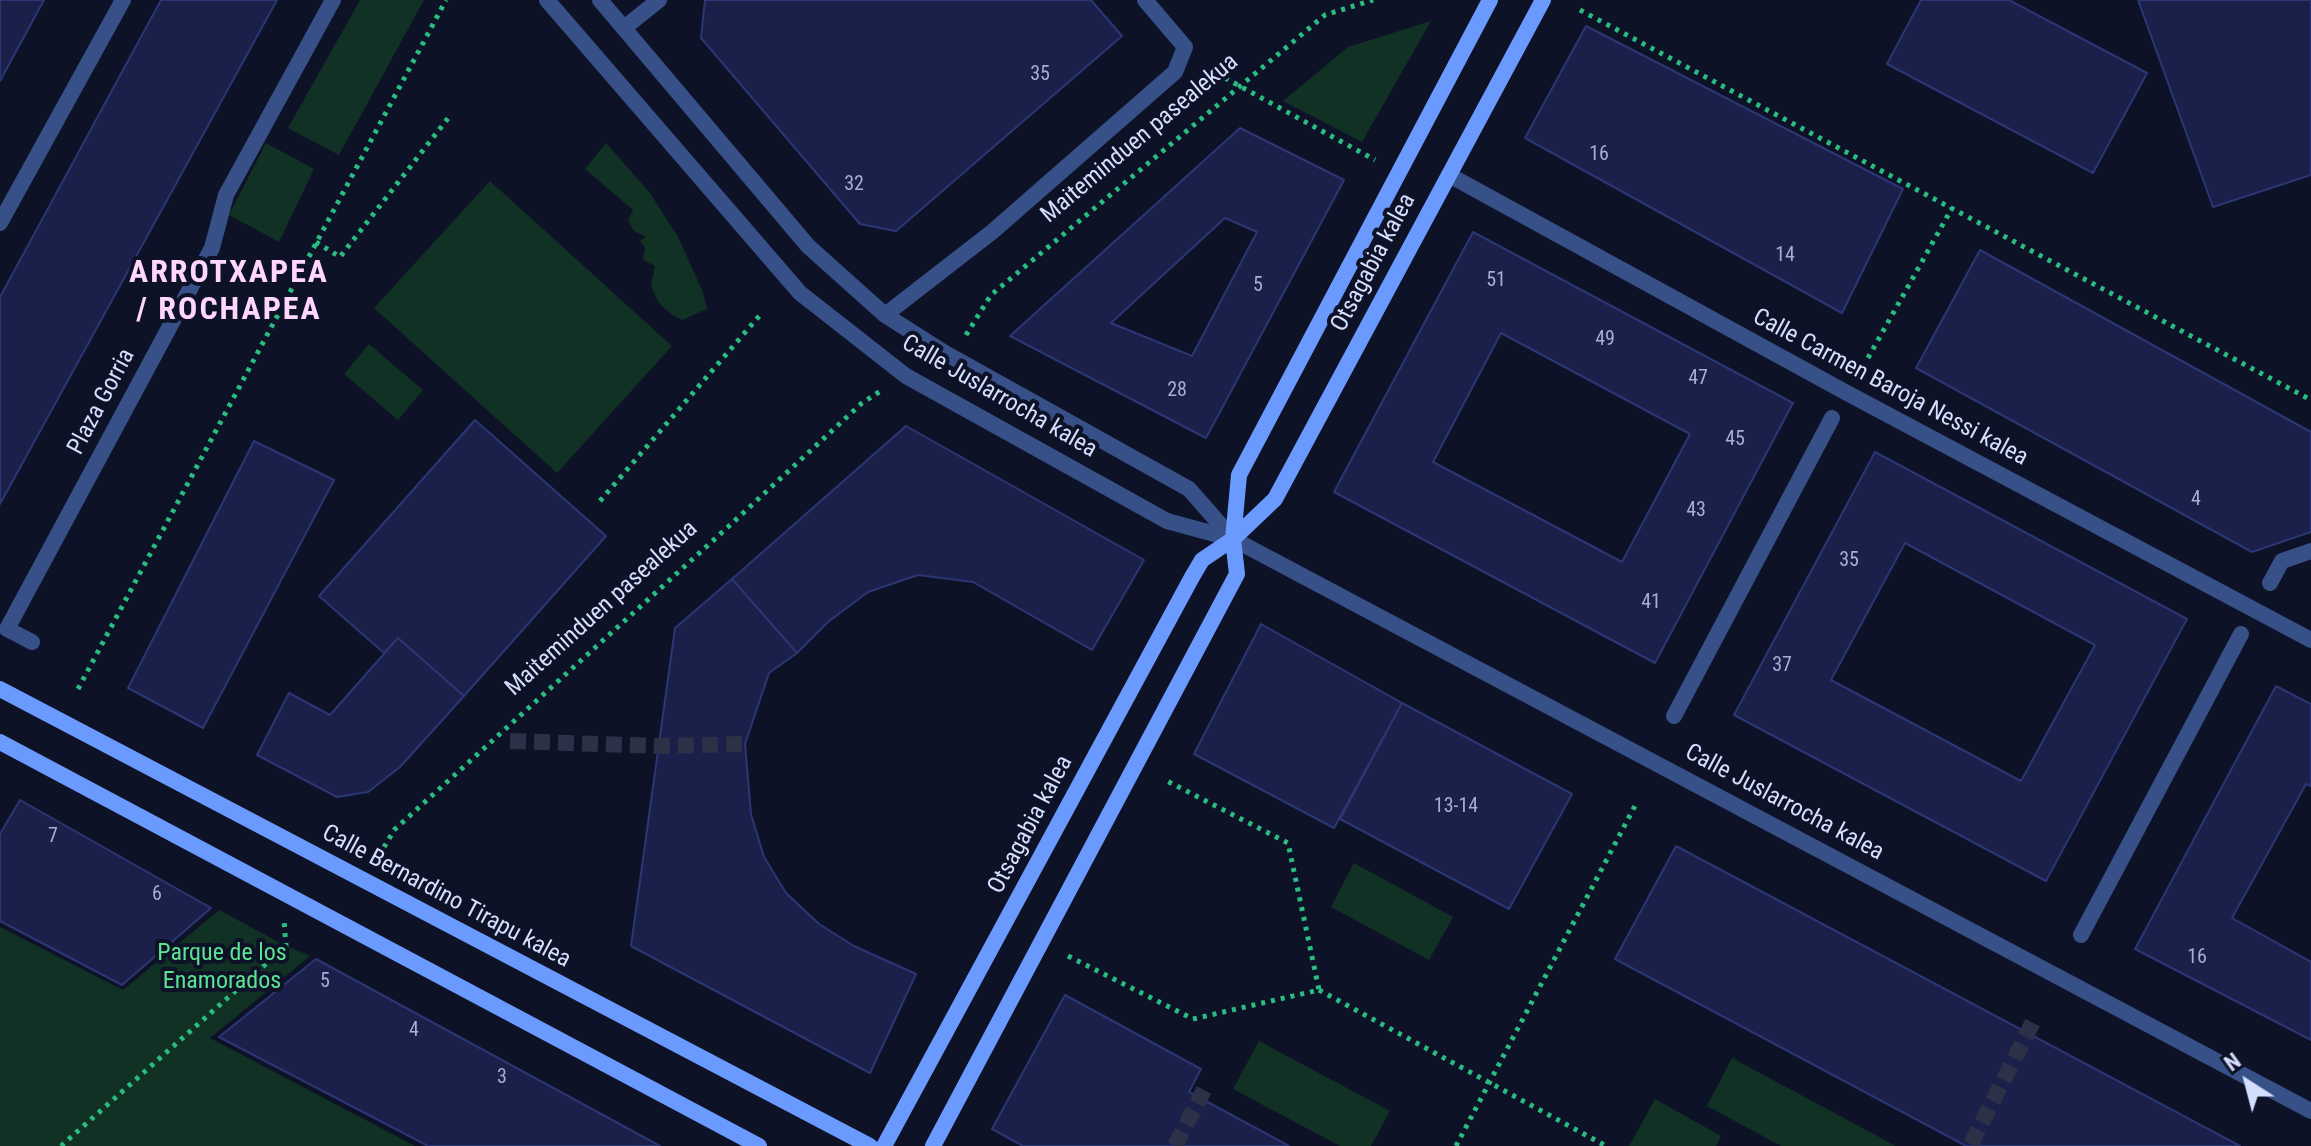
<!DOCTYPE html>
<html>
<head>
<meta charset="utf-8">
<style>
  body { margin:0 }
  #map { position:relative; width:2311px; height:1146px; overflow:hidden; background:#0e1227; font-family:"Roboto Condensed",sans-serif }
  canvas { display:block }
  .north { position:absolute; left:2207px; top:1042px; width:80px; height:80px; -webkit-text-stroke:6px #0e1227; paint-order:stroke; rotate:324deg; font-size:22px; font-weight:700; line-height:32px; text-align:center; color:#d4deff }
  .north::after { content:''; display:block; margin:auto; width:28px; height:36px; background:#d4deff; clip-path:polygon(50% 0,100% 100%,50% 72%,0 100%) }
</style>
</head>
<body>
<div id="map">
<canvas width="2311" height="1146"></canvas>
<div class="north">N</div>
</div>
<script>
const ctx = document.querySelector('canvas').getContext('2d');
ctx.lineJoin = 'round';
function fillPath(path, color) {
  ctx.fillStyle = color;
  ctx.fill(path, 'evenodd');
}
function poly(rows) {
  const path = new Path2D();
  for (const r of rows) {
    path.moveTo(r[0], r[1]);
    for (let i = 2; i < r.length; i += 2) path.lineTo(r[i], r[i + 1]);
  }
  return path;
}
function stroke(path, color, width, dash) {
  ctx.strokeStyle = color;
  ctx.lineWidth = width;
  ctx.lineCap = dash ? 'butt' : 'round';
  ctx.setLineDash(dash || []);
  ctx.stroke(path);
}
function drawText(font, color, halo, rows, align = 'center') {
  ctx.font = font + ' "Roboto Condensed",sans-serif';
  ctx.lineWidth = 8;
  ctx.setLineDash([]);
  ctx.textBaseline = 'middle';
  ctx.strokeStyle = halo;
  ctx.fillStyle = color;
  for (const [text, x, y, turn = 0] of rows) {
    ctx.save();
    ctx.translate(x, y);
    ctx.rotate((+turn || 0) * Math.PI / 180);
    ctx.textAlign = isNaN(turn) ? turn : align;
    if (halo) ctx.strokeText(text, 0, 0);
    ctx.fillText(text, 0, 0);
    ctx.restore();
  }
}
fillPath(poly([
  [360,0,424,0,339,155,288,128],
  [1431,21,1362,142,1283,101,1348,47],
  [266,143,314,169,279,242,229,215],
  [606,143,650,193,678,237,703,292,707,309,682,320,671,314,658,302,651,285,655,266,643,260,645,248,640,241,646,237,634,231,628,221,633,210,585,169],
  [490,181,672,346,557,473,374,308],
  [369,344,423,390,398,420,344,374],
  [1354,863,1453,917,1429,960,1331,907],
  [219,910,286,946,310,956,210,1038,415,1146,0,1146,0,927,123,990],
  [1259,1041,1390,1111,1371,1146,1340,1146,1233,1089],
  [1732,1058,1896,1146,1781,1146,1707,1106],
  [1655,1099,1721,1136,1716,1146,1629,1146]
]), '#113125');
const building = poly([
  [0,0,44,0,0,81,0,0],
  [161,0,277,0,0,504,0,297,161,0],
  [705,0,1091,0,1122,36,896,231,860,224,701,38,705,0],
  [1921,0,2009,0,2147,73,2093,173,1887,64,1921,0],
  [2138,0,2311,0,2311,175,2213,207,2138,0],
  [1586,26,1903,189,1842,313,1525,138,1586,26],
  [1240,128,1344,180,1206,438,1010,336,1240,128],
  [1225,218,1257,232,1192,356,1111,323,1225,218],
  [1473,232,1793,403,1655,663,1334,492,1473,232],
  [1501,333,1690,434,1622,562,1433,462,1501,333],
  [1980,250,2311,432,2311,532,2252,552,1916,368,1980,250],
  [475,420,606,536,464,696,398,638,384,653,319,596,475,420],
  [906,426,1144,560,1092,650,973,582,918,575,868,592,828,622,797,653,732,579,906,426],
  [254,441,334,480,203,728,128,688,254,441],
  [1875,452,2187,619,2046,881,1734,715,1875,452],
  [1905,543,2095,645,2021,781,1831,680,1905,543],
  [732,579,797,653,769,673,745,744,751,814,764,857,786,893,819,924,854,946,916,974,870,1073,631,946,675,628,732,579],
  [1261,624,1402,703,1334,828,1194,754,1261,624],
  [398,638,464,696,400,767,368,792,337,797,257,755,289,693,330,715,398,638],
  [2276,686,2311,704,2311,786,2306,784,2232,918,2311,962,2311,1040,2135,949,2276,686],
  [1402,703,1572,794,1509,909,1340,819,1402,703],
  [20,800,211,908,122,985,0,921,0,834,20,800],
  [1676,846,2240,1146,1966,1146,1615,959,1676,846],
  [316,959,660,1146,428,1146,219,1037,316,959],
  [1065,995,1201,1069,1189,1092,1289,1146,1023,1146,992,1129,1065,995]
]);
fillPath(building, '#1a2049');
stroke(building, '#2b3675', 2);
stroke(poly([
  [510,741,658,746,745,744],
  [1971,1144,2035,1018],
  [1175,1146,1204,1090]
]), '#2c3147', 16, [16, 8]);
stroke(poly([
  [1580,10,2311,400],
  [1225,78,1375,160],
  [316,242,340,257,449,117],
  [966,335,991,295,1325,15,1373,0],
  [1868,358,1952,208],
  [600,501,760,315],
  [78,689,446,0],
  [379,856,394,830,728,527,862,403,882,390],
  [1068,956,1193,1019,1319,990,1288,843,1163,779],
  [1319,990,1606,1146],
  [61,1146,286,946,284,920],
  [1456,1146,1637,802]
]), '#2abd82', 5, [4, 6]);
stroke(poly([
  [547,0,800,293,906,376,1167,521,1233,539,2311,1111],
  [600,0,808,246,885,315,945,353,1189,489,1232,538],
  [624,28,659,0],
  [1449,175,1847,393,2311,640],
  [0,223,123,0],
  [885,315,992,232,1175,72,1185,47,1145,0],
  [2270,583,2282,561,2311,551],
  [32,642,7,629,212,248,226,195,333,0],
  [1674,716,1832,418],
  [2081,935,2241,634]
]), '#375088', 16);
stroke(poly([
  [0,689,870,1146],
  [0,742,759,1146],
  [884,1146,1192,577,1202,560,1233,539,1275,499,1543,0],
  [933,1146,1237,574,1233,539,1239,475,1490,0]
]), '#6b9aff', 16);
drawText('20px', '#a6aed2', null, [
  ["35",1040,75],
  ["16",1599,155],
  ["32",854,185],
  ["14",1785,256],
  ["51",1496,281],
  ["5",1258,286],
  ["49",1605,340],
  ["47",1698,379],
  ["28",1177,391],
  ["45",1735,440],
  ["4",2196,500],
  ["43",1696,511],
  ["35",1849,561],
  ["41",1651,603],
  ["37",1782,666],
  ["13-14",1456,807],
  ["7",53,837],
  ["6",157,895],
  ["16",2197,958],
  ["5",325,982],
  ["4",414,1031],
  ["3",502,1078]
]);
drawText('24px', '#d4deff', '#0e1227', [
  ["Maiteminduen pasealekua",1140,139,-40],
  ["Otsagabia kalea",1374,263,-62],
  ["Calle Carmen Baroja Nessi kalea",1890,388,28],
  ["Calle Juslarrocha kalea",999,397,30],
  ["Plaza Gorria",102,402,-62],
  ["Maiteminduen pasealekua",602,609,-42],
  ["Calle Juslarrocha kalea",1784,803,28],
  ["Otsagabia kalea",1031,825,-62],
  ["Calle Bernardino Tirapu kalea",446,897,28]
]);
drawText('24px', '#5be493', '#0e1227', [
  ["Parque de los",222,954],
  ["Enamorados",222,982]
]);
ctx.letterSpacing = '2px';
drawText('bold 32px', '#ffd6fe', '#0e1227', [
  ["ARROTXAPEA",229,274],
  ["/ ROCHAPEA",229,311]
]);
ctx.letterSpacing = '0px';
</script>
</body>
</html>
